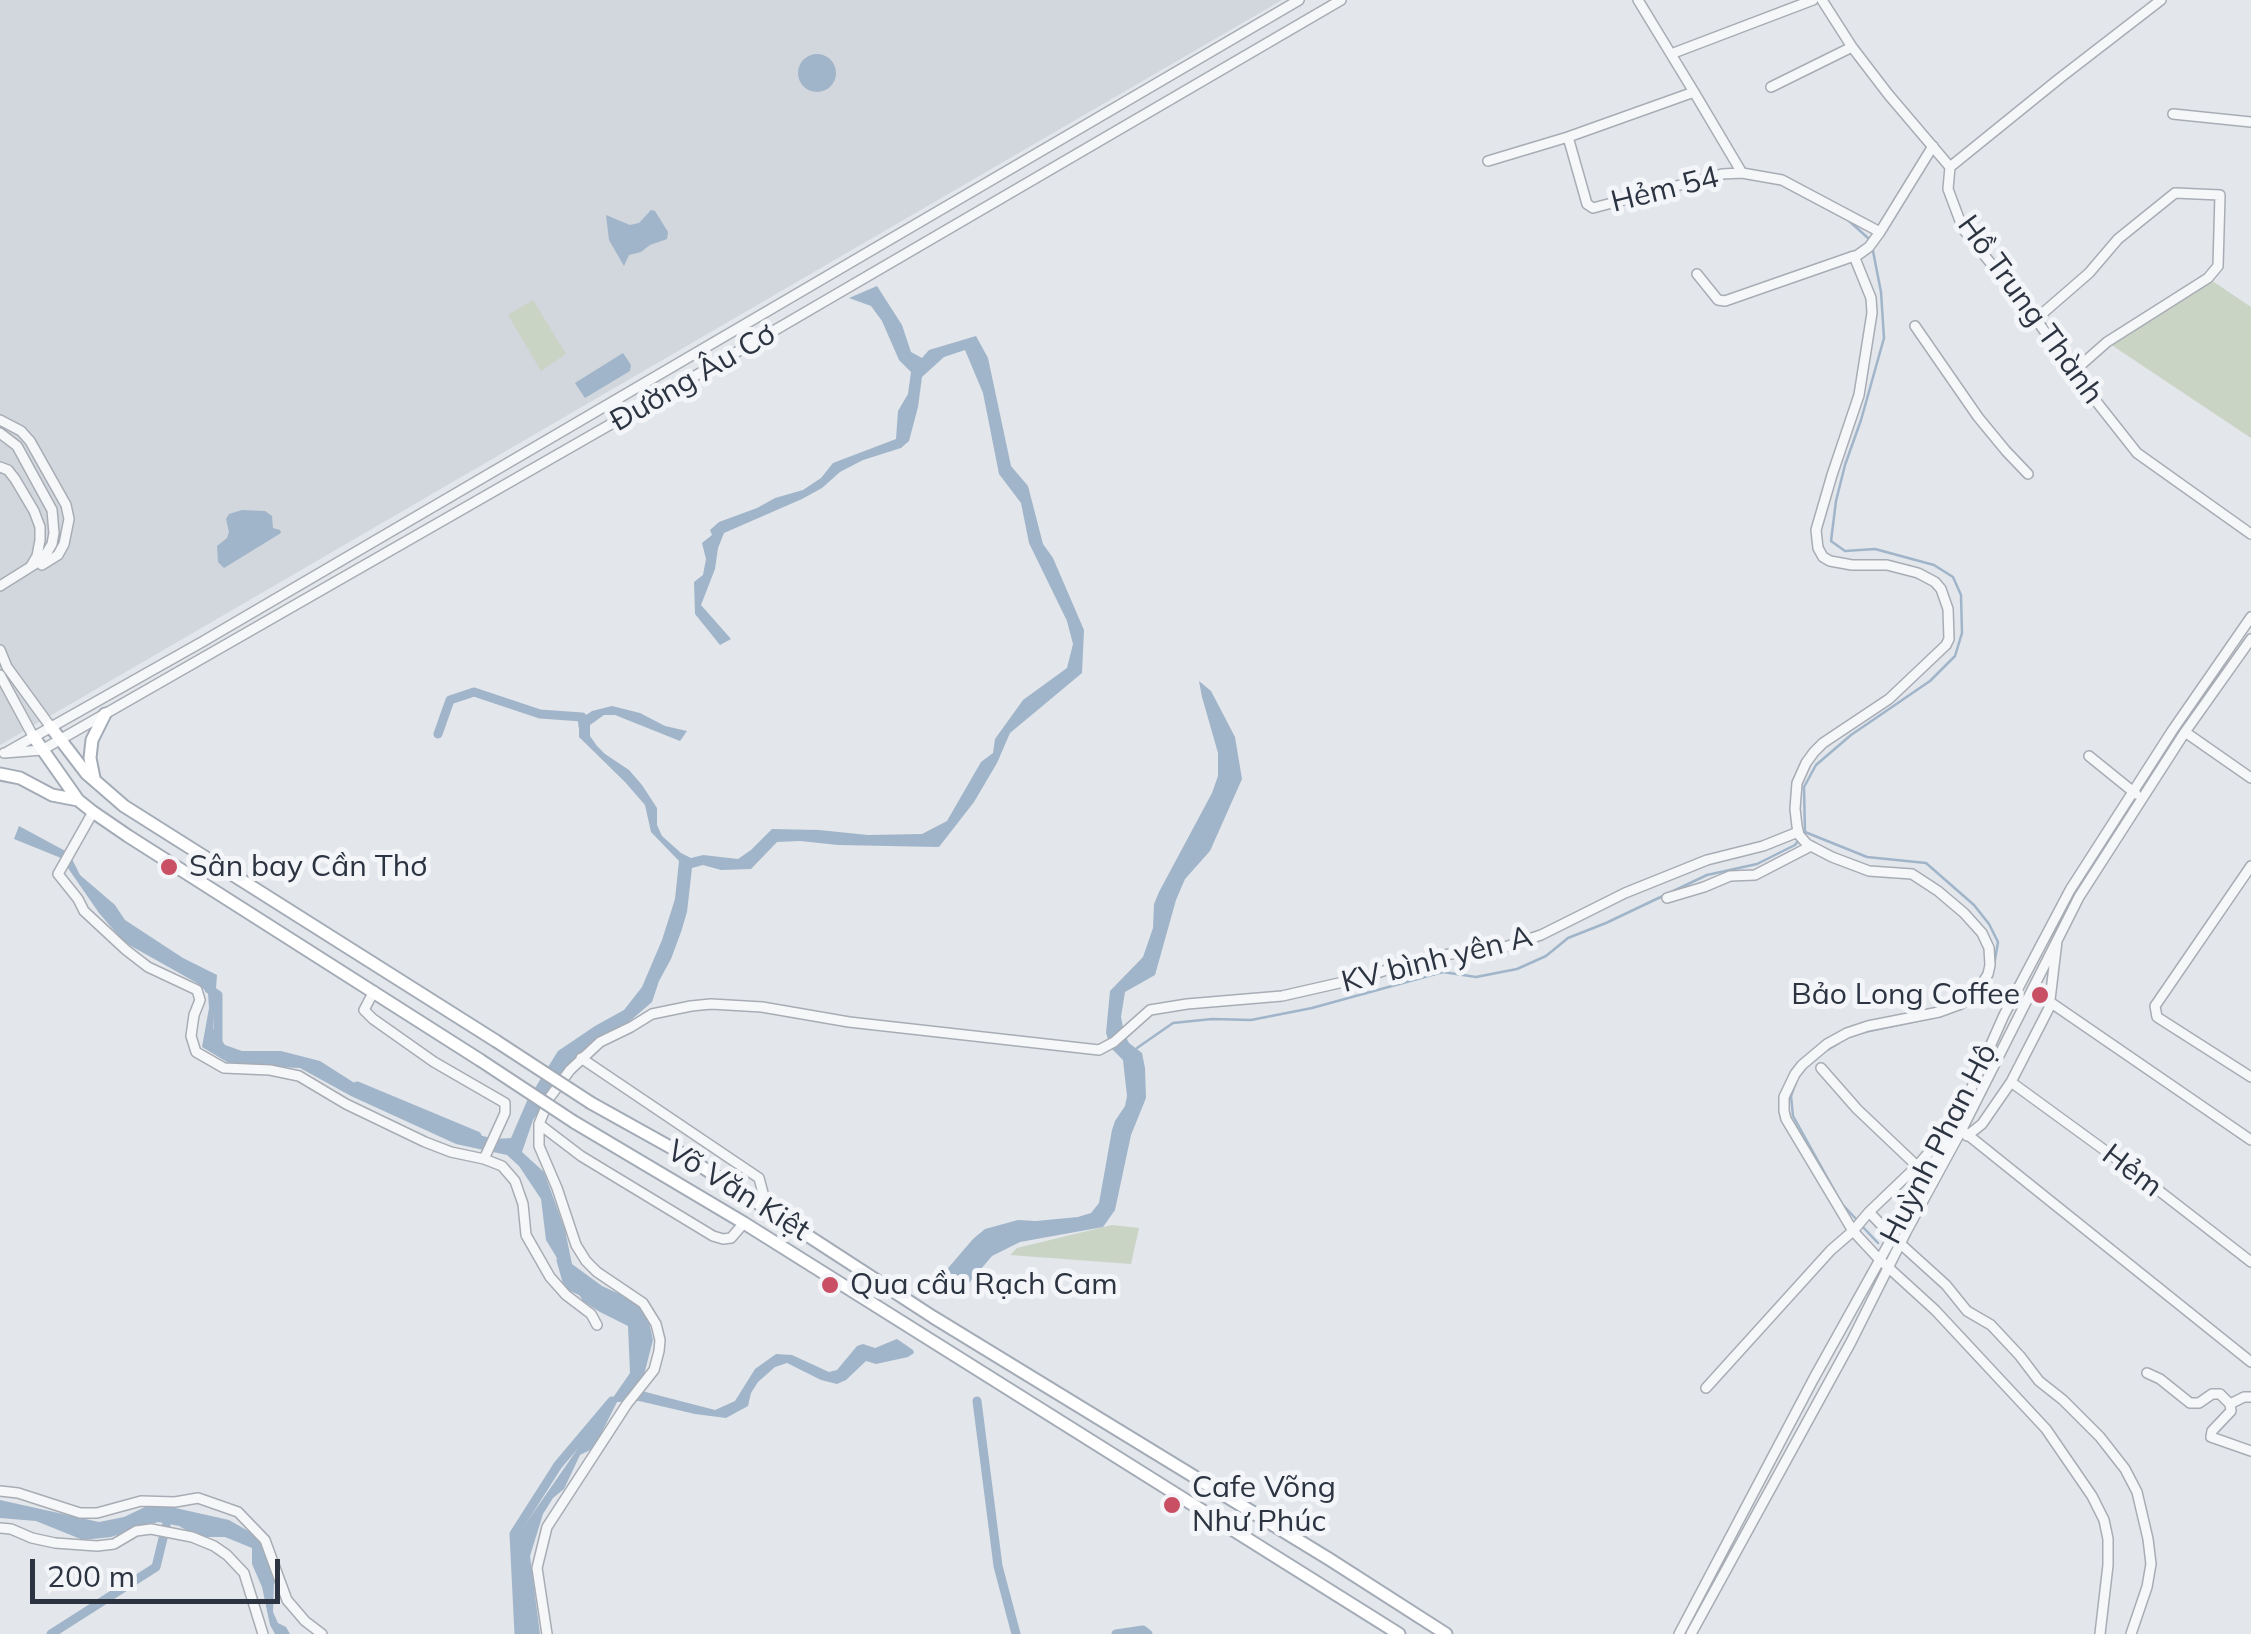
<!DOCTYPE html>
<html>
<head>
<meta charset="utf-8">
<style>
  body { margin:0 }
  #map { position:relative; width:2251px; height:1634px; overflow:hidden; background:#e3e6eb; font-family:Mulish,sans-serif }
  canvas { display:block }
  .scale { position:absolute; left:30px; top:1559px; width:250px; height:45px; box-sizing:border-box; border:5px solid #2c3442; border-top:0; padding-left:12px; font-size:30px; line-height:35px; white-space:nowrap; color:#2c3442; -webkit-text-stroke:8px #f3f5f8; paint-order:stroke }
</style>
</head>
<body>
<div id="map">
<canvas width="2251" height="1634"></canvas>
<div class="scale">200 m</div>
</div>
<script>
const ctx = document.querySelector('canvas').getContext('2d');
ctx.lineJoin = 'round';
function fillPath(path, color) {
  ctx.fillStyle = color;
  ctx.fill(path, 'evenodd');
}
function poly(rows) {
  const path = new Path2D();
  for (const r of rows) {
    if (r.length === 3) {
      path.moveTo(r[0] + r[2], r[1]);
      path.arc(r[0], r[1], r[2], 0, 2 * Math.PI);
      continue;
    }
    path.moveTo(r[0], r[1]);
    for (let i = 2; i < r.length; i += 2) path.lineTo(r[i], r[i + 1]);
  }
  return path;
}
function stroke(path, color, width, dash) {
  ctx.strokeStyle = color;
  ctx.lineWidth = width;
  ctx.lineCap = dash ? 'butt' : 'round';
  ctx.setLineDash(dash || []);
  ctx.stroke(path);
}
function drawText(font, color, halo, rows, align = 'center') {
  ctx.font = font + ' Mulish,sans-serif';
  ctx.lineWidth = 10;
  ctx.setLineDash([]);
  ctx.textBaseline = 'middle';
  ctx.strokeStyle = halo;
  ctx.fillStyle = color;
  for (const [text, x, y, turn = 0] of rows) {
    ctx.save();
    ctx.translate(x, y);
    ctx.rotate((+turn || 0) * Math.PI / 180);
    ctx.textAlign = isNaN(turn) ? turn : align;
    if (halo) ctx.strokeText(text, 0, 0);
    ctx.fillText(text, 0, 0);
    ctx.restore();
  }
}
fillPath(poly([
  [0,0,1282,0,0,745]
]), '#d2d6dd');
fillPath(poly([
  [2208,278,2251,307,2251,438,2107,342],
  [533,300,566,354,541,371,508,315],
  [1112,1225,1139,1228,1131,1264,1010,1255,1017,1248]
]), '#c9d4c5');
fillPath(poly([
  [817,73,19],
  [651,210,655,211,668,232,667,239,650,245,641,252,629,255,624,266,609,240,606,215,630,225,639,223],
  [877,286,902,325,911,352,922,358,929,350,976,336,988,358,1011,466,1028,486,1043,544,1053,558,1084,630,1082,673,1010,733,997,763,974,802,939,847,838,845,800,841,777,842,751,869,721,870,703,865,692,868,687,912,681,932,671,959,659,981,652,1002,623,1027,572,1064,533,1120,522,1152,544,1172,565,1230,572,1264,602,1286,637,1302,649,1322,653,1340,644,1375,634,1389,715,1410,735,1401,755,1369,776,1354,792,1355,829,1372,837,1370,857,1346,863,1344,875,1348,897,1339,913,1350,914,1353,908,1357,876,1364,866,1361,846,1380,837,1384,821,1380,787,1363,775,1367,758,1382,751,1393,748,1406,726,1418,695,1414,639,1401,617,1402,594,1448,580,1455,564,1489,553,1498,543,1514,530,1556,540,1634,523,1634,517,1559,511,1545,630,1373,628,1326,600,1312,583,1301,546,1240,541,1199,519,1166,507,1155,456,1144,351,1096,300,1068,232,1065,202,1047,209,1008,208,993,197,983,124,942,99,913,61,858,14,839,19,826,69,853,80,875,115,905,125,920,183,958,217,975,213,1028,225,1045,242,1051,281,1051,320,1061,378,1098,442,1126,495,1139,511,1138,527,1101,558,1051,595,1026,624,1010,642,987,662,940,675,899,679,861,651,832,645,805,625,782,579,737,579,720,592,711,612,706,640,713,665,726,687,731,680,741,615,715,604,715,590,725,590,736,597,746,605,754,629,770,642,785,657,808,657,825,662,836,681,853,691,858,703,855,738,859,751,850,772,829,819,830,868,835,922,834,947,821,981,762,993,753,995,739,1023,700,1067,668,1073,644,1067,621,1029,543,1021,503,999,474,983,393,965,350,944,357,922,377,918,407,909,441,901,448,863,460,840,472,822,488,802,499,724,533,718,548,715,569,701,605,731,639,720,645,695,614,694,582,703,575,706,559,702,543,712,535,710,530,719,522,757,508,775,498,803,490,821,478,833,463,896,439,898,411,908,394,911,372,899,360,882,321,871,306,849,298],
  [623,353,631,365,630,371,585,398,575,383],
  [242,510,265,511,272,516,273,528,280,530,281,533,224,568,218,562,217,546,227,538,229,532,226,519,229,514],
  [1199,681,1211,691,1235,737,1242,779,1210,851,1185,879,1176,900,1155,975,1125,992,1121,1017,1124,1033,1129,1043,1142,1053,1145,1068,1146,1098,1131,1135,1115,1210,1103,1227,1020,1242,992,1256,957,1297,951,1297,937,1290,937,1281,973,1239,985,1229,1018,1220,1036,1221,1078,1217,1091,1213,1099,1203,1112,1130,1115,1121,1125,1106,1127,1096,1123,1060,1111,1048,1106,1033,1110,991,1143,957,1153,928,1154,904,1159,892,1212,793,1218,776,1218,753,1202,697],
  [0,1500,99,1522,124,1517,145,1507,171,1507,229,1520,257,1536,271,1557,274,1580,273,1612,278,1623,286,1627,290,1634,275,1634,270,1625,262,1587,252,1564,252,1548,225,1537,198,1537,179,1526,158,1522,111,1537,83,1540,36,1521,0,1518]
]), '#a0b5c9');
stroke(poly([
  [1778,183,1848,220,1868,238],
  [1873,251,1881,292,1884,338,1861,420,1845,465,1836,501,1831,541,1845,551,1875,549,1934,565,1953,577,1961,595,1962,633,1955,656,1930,681,1851,735,1816,765,1804,787,1805,832,1867,857,1926,863,1974,905,1989,924,1998,942,1993,971],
  [1981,993,1987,987,1990,979],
  [1860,1033,1940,1016],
  [1137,1048,1173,1023,1212,1019,1251,1020,1312,1008,1443,972,1476,977,1517,969,1546,956,1568,938,1606,923,1707,875,1757,864,1795,845,1798,841],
  [1824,1052,1839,1043],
  [1796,1082,1791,1096,1793,1116,1842,1204,1857,1220],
  [1862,1226,1878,1243]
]), '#a0b5c9', 2.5);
stroke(poly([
  [438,734,450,700,474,692,540,714,582,717,583,726],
  [209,989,218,995,218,1044],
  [357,1086,477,1136],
  [561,1260,568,1285,585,1293],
  [977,1401,998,1566,1016,1634],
  [51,1634,156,1567,166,1526],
  [519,1634,514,1534,558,1465,612,1401],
  [1116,1634,1143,1630,1148,1634]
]), '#a0b5c9', 9);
const minor = poly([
  [1822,0,1852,47,1888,94,1950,167],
  [2161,0,2060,78,1950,167,1948,189,1963,229,2036,319,2073,372,2137,453,2251,534],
  [1671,54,1813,0],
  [1771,87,1852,47],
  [1694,92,1742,173],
  [2173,114,2251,122],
  [1568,137,1587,204,1593,208,1722,174,1742,173,1782,180,1880,232,1933,146],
  [1488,161,1568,137,1694,92,1638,0],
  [1855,257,1869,247,1880,232],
  [1697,274,1718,300,1725,301,1854,256,1871,298,1872,313,1859,395,1832,475,1816,530,1818,548,1823,557,1830,561,1852,565,1887,565,1918,573,1935,582,1941,589,1948,609,1949,639,1946,645,1889,699,1823,743,1814,752,1806,763,1797,783,1795,809,1797,826,1799,835,1807,844,1832,857,1869,871,1912,874,1938,891,1964,913,1982,933,1989,948,1990,965,1988,974,1977,992,1961,1004,1939,1012,1868,1026,1847,1033,1827,1044,1802,1065,1795,1074,1784,1097,1784,1111,1786,1119,1853,1231,1879,1259,1935,1310,2046,1429,2092,1496,2104,1520,2108,1539,2108,1565,2100,1634],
  [2036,319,2089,273,2118,239,2175,193,2220,195,2218,266,2208,278,2107,342,2073,372],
  [1915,326,1978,417,2006,451,2028,474],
  [0,420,21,431,30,441,66,505,69,519,64,544,58,555,42,565],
  [0,433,17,446,52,510,54,533,52,544,43,559,0,586],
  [0,467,8,470,15,479,34,511,40,527,40,540,37,556,31,566],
  [0,650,7,667,50,726],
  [0,675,33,736],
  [2185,732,2251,778],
  [7,752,202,642,1299,0],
  [4,753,42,750,770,333,1341,0],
  [2089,756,2136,794],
  [93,812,58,874,78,899,84,911,126,950,148,967,197,990,200,1000,194,1015,191,1036,196,1052,224,1068,270,1070,299,1076,346,1104,425,1142,451,1152,484,1159],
  [2251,866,2155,1006,2157,1017,2251,1077],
  [1667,898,1704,887,1730,876,1755,875,1811,846],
  [374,991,364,1010,373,1019,434,1062,505,1103,505,1113,484,1159,502,1166,515,1181,523,1204,526,1235,550,1277,566,1295,591,1314,597,1325],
  [2050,1002,2251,1140],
  [581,1058,759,1178,763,1193,762,1206],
  [1821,1068,1857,1109,1917,1166],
  [2011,1082,2140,1176,2251,1262],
  [539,1124,581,1156,713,1236,723,1239,731,1238,744,1223],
  [1958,1127,2251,1362],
  [1946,1133,1917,1166,1869,1212,1893,1237,1946,1285,1967,1311,1991,1325,2020,1356,2039,1381,2063,1400,2100,1437,2125,1469,2137,1492,2148,1539,2151,1564,2147,1587,2131,1634],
  [1967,1136,1982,1124,2011,1082,2049,1008,2057,941],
  [2147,1373,2160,1379,2190,1403,2199,1403,2212,1394,2220,1394,2230,1404,2231,1411,2212,1431,2211,1437,2251,1451],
  [1706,1388,1831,1250,1853,1231,1869,1212],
  [2230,1404,2244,1397,2251,1397],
  [0,1491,18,1493,80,1513,97,1513,141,1501,175,1502,198,1498,238,1512,265,1540,287,1600,305,1621,322,1634],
  [0,1528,11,1529,32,1538,55,1543,97,1546,114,1544,136,1531,151,1529,192,1537,214,1546,227,1555,244,1573,263,1634],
  [547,1634,537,1568,547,1527,627,1404,654,1370,659,1351,660,1340,656,1324,643,1303,597,1272,586,1261,576,1245,557,1188,539,1146,539,1124,550,1097,570,1070,600,1042,631,1027,652,1014,691,1006,711,1004,762,1007,849,1022,1099,1050,1114,1042,1150,1010,1187,1004,1282,996,1361,978,1428,957,1505,947,1541,935,1625,893,1707,860,1763,846,1798,832],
  [1679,1634,1814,1378,1956,1123,2004,1015,2070,890,2172,731,2251,617],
  [1691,1634,1851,1342,1906,1232,1961,1131,2079,897,2185,732,2251,639]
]);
const major = poly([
  [50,726,86,773,124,806,496,1041],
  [33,736,78,800,93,812,128,836,480,1060],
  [0,774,20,778,52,795,78,800],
  [94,778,90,758,92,740,105,714],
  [591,1103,679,1152,933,1317,1329,1559,1446,1634],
  [574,1122,744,1223,1399,1634]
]);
stroke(minor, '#a8adb5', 12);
stroke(major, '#a3abb6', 15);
stroke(minor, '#f6f7f9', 9);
stroke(major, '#fff', 11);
const majorBridge = poly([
  [496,1041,591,1103],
  [480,1060,574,1122]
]);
stroke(majorBridge, '#a3abb6', 15, []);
stroke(majorBridge, '#fff', 11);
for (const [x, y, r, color] of [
  [169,867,10,"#c94f64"],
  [2040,995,10,"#c94f64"],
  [830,1285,10,"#c94f64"],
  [1172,1505,10,"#c94f64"]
]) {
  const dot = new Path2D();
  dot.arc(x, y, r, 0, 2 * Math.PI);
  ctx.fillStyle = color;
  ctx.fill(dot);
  stroke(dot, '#f3f5f8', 4);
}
drawText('30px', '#2c3442', '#f3f5f8', [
  ["Hẻm 54",1665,190,-14],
  ["Hồ Trung Thành",2030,310,54],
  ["Đường Âu Cơ",693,378,-30],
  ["KV bình yên A",1437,960,-14],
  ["Huỳnh Phan Hộ",1939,1144,-63],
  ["Hẻm",2132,1171,37],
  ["Võ Văn Kiệt",738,1191,32]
]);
drawText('30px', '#2c3442', '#f3f5f8', [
  ["Sân bay Cần Thơ",189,867],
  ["Bảo Long Coffee",2020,995,"right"],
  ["Qua cầu Rạch Cam",850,1285],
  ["Cafe Võng",1192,1488],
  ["Như Phúc",1192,1522]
], 'left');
</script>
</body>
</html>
